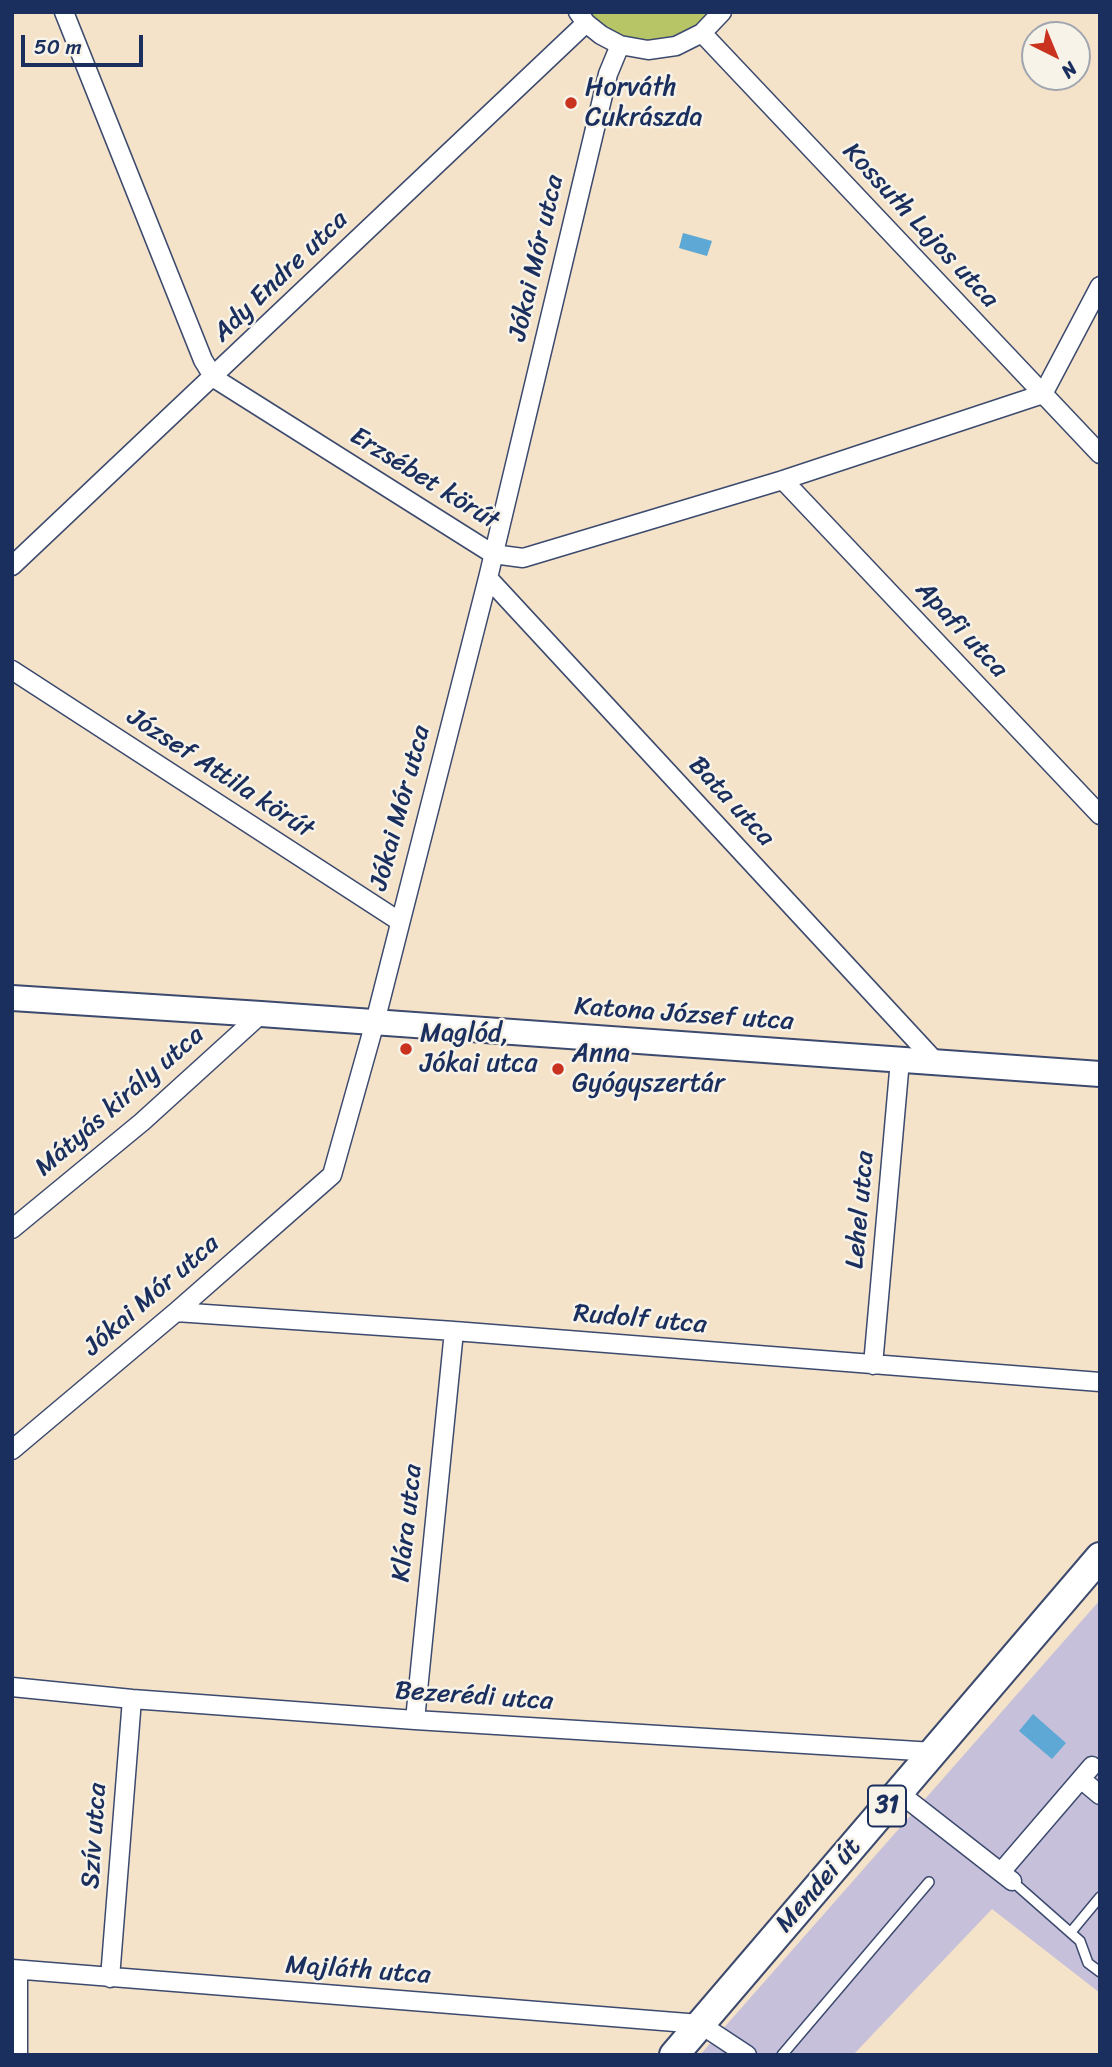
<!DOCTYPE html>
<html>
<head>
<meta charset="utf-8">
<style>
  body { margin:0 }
  #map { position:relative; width:1112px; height:2067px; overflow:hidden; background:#f4e2c9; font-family:Sriracha,sans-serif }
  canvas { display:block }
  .frame { position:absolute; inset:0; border:14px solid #1b2f5e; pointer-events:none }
  .north { position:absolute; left:1021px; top:21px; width:70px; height:70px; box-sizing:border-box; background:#f7f3e8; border:2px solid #9fa5b1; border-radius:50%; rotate:137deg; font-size:19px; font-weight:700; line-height:28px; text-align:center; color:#1b2f5e }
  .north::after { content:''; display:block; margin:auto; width:24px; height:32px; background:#c8321e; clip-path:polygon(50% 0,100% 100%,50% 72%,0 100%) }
  .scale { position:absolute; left:21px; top:35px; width:122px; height:32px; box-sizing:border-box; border:4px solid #1b2f5e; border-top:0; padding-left:9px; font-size:21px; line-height:24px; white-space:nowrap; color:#1b2f5e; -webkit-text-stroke:5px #f7f3e8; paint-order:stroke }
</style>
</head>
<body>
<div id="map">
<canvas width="1112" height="2067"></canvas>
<div class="frame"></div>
<div class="north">N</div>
<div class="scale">50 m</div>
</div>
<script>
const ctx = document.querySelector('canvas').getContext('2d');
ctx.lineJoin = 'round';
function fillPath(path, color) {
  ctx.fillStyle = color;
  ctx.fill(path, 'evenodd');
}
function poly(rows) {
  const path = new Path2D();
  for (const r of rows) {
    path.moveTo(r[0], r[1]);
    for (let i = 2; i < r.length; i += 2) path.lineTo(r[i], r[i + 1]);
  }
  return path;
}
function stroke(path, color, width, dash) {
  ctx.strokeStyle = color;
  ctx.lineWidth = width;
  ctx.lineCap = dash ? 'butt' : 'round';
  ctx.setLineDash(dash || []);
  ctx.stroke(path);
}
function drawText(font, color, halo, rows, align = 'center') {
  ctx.font = font + ' Sriracha,sans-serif';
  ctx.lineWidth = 5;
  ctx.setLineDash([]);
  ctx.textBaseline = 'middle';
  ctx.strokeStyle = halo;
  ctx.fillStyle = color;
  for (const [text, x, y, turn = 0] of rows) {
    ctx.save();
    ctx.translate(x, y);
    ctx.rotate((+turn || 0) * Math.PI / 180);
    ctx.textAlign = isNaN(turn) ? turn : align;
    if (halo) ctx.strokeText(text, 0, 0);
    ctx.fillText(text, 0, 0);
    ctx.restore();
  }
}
fillPath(poly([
  [1100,1600,1100,1993,992,1909,853,2055,700,2055]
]), '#c6c0da');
fillPath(poly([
  [589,12,714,12,702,25,676,39,647,42,619,36,606,29]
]), '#b7c567');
fillPath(poly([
  [683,233,712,241,707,256,679,248],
  [1033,1714,1066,1743,1052,1759,1019,1731]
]), '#5da8d5');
const service = poly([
  [1012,1881,1080,1941,1088,1963,1100,1972],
  [1071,1932,1100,1897],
  [782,2055,929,1882]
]);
const minor = poly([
  [64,12,203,360,214,378,493,554,523,558,783,480,1043,394,1100,286],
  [578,12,586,23,601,35,620,45,648,50,676,46,702,33,722,12],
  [702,33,1100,454],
  [783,480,1100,815],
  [12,566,586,23],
  [488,578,936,1062],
  [12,670,399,921],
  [12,1229,142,1122,261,1014],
  [176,1312,454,1331,1100,1382],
  [873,1365,900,1060],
  [12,1450,176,1312,332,1175,375,1022,488,578,608,74,620,45],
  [12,1687,132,1699,415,1720,934,1752],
  [415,1720,454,1331],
  [1081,1779,1100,1795],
  [898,1792,1012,1881],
  [1001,1872,1092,1766],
  [12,1969,700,2024,747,2055],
  [110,1978,132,1699],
  [18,2055,18,1970]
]);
const secondary = poly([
  [12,998,261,1014,1100,1074]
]);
const primary = poly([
  [674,2055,1100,1557]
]);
stroke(service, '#3c4a6e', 12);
stroke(minor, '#3c4a6e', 21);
stroke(secondary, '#3c4a6e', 28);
stroke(primary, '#3c4a6e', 32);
stroke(service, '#fff', 9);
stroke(minor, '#fff', 18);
stroke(secondary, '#fff', 24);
stroke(primary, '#fff', 28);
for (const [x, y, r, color] of [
  [571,103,7,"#c8321e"],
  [406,1049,7,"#c8321e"],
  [558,1069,7,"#c8321e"]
]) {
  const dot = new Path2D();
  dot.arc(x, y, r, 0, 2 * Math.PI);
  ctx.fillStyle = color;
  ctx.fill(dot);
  stroke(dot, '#f7f3e8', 2.5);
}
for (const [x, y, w] of [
  [887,1806,38]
]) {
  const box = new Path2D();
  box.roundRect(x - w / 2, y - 20.5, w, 41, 5);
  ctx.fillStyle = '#f7f3e8';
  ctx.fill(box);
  stroke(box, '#1b2f5e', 2);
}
drawText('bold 24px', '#1b2f5e', null, [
  ["31",887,1806]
]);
drawText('26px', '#1b2f5e', '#f7f3e8', [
  ["Horváth",585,88],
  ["Cukrászda",585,118],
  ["Maglód,",420,1034],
  ["Jókai utca",420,1064],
  ["Anna",572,1054],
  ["Gyógyszertár",572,1084]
], 'left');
drawText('26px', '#1b2f5e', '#f7f3e8', [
  ["Kossuth Lajos utca",920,226,47],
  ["Jókai Mór utca",537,258,-77],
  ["Ady Endre utca",281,277,-44],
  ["Erzsébet körút",424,479,32],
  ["Apafi utca",961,630,47],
  ["József Attila körút",220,774,33],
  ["Bata utca",731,802,47],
  ["Jókai Mór utca",401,808,-75],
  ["Katona József utca",684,1015,4],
  ["Mátyás király utca",120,1102,-41],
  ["Lehel utca",861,1210,-85],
  ["Jókai Mór utca",152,1296,-41],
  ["Rudolf utca",640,1320,5],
  ["Klára utca",408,1523,-84],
  ["Bezerédi utca",474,1697,4],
  ["Szív utca",95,1836,-86],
  ["Mendei út",819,1886,-49],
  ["Majláth utca",358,1971,4]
]);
</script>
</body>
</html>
